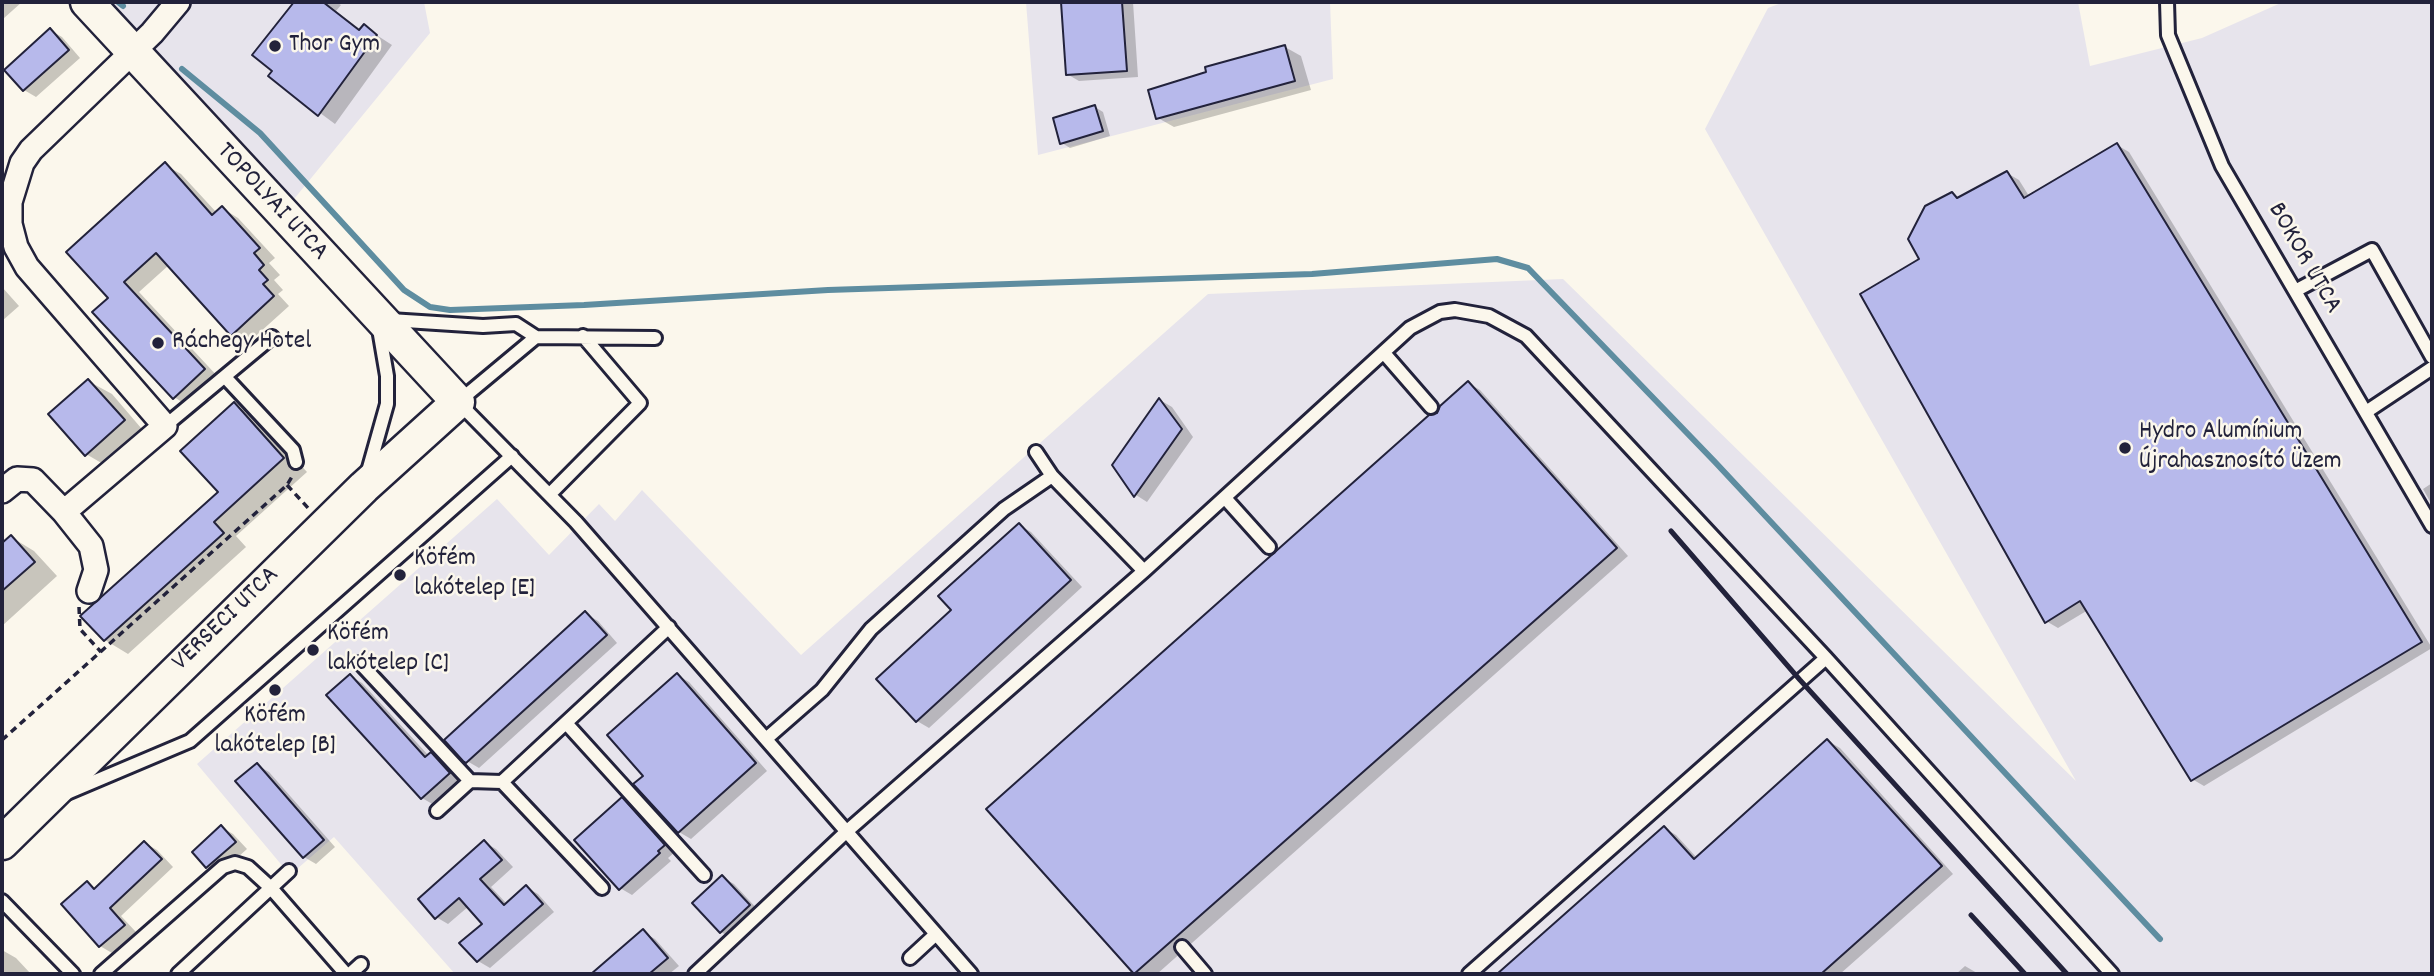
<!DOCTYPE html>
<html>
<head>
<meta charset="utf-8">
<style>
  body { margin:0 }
  #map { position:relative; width:2434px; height:976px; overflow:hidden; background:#fbf7ec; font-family:Dekko,sans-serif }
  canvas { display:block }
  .frame { position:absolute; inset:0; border:4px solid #22223b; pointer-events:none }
</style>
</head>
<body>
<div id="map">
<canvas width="2434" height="976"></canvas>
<div class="frame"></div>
</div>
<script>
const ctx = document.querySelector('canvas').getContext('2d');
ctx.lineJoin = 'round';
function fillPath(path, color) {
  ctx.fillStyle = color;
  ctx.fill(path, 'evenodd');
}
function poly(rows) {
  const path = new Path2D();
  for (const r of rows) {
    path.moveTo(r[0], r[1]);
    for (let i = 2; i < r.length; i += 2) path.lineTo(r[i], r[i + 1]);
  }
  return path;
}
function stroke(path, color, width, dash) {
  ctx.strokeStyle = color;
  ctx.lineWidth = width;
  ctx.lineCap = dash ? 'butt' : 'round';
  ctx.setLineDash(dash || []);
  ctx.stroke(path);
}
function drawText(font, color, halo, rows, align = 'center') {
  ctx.font = font + ' Dekko,sans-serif';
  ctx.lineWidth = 5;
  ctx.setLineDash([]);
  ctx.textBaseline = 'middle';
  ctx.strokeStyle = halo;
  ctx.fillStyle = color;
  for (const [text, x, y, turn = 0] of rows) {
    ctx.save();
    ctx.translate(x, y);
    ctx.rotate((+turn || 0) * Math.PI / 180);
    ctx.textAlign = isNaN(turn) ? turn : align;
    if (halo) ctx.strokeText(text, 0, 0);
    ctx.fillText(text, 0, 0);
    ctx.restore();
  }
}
fillPath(poly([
  [108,2,424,2,430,33,276,221],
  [1026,2,1330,2,1333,79,1038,155],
  [1784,2,2078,2,2090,66,2202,38,2283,2,2432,2,2432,974,455,974,334,837,290,875,197,764,497,499,549,555,599,504,615,521,642,490,801,655,1208,294,1563,279,2076,781,1705,129,1768,8]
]), '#e7e4ec');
fillPath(poly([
  [2,2,22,2,3,19],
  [296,2,336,2,341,5,336,11,361,30,364,27,392,45,335,124,270,76,275,70,255,55],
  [1063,2,1133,2,1138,77,1079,81,1067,74],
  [1215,2,1246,2,1218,4],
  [50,30,62,37,80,58,36,97,24,90,6,70],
  [1285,47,1301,56,1311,90,1174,127,1158,118],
  [1095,107,1103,112,1110,136,1070,148,1062,143],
  [2117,145,2129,152,2432,648,2204,786,2192,779,2088,610,2058,628,2046,621,1922,260,1952,194,1960,198,2007,173,2019,180,2029,196],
  [165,165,181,174,217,213,222,208,238,218,275,258,269,263,280,275,274,280,283,290,278,294,289,306,248,343,232,334,169,265,139,292,220,379,190,407,174,397,110,298],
  [2,287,19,306,2,321],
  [88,381,112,394,147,435,110,468,86,454],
  [1468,383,1480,390,1628,556,1157,974,1136,974,989,809,1439,415],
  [1160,400,1172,407,1193,437,1147,502,1136,495,1115,465],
  [234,404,258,418,307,472,236,536,246,547,128,654,105,640,220,492],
  [2432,483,2432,505,2423,489],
  [1019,525,1031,532,1082,587,929,728,917,721,954,610],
  [11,537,34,551,57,576,2,626,2,546],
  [586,614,598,621,617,643,479,768,467,761],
  [677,675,689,682,767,771,691,839,679,832,646,776],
  [350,676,362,683,429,756,431,754,443,761,461,780,434,805,422,798],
  [1828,741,1840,748,1953,874,1840,974,1500,974,1664,828,1676,835,1697,858],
  [257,765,269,772,335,847,316,864,304,857],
  [622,799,634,806,675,852,668,858,671,861,632,895,620,888],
  [221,827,233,834,247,849,219,874,207,867],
  [484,842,496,849,513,867,491,887,507,904,526,887,538,894,554,912,490,968,478,961,485,924,469,906,448,924,436,917],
  [145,843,157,850,173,867,121,916,136,932,112,953,100,946,64,904,87,883,96,889],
  [722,877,734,884,761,913,733,939,721,932],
  [643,932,655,939,679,966,669,974,594,974],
  [2,950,16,958,31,974,2,974],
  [1965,966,1977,973,1979,974,1956,974]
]), '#0003');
stroke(poly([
  [118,2,123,6],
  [182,69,260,133,404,290,430,307,450,310,584,305,828,290,1312,274,1497,259,1528,268,1715,462,2160,939]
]), '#5e8da0', 6);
const building = poly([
  [294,2,323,2,359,30,364,24,377,35,318,116,268,76,272,71,252,55,294,2],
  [1061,2,1122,2,1127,71,1066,75,1061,2],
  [50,28,69,50,23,91,4,70,50,28],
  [1285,45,1295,81,1156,119,1148,90,1206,72,1205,67,1285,45],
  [1095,105,1103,131,1060,144,1053,118,1095,105],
  [2117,143,2422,642,2191,781,2080,601,2045,623,1860,294,1919,259,1908,239,1925,206,1952,192,1957,198,2007,171,2024,198,2117,143],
  [165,162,212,215,222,206,260,248,254,253,264,265,259,270,268,280,263,284,274,296,231,336,156,253,124,282,205,369,173,399,92,312,108,298,66,252,165,162],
  [88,379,125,420,85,456,48,414,88,379],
  [1468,381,1617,548,1134,974,986,809,1429,415,1437,413,1440,406,1468,381],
  [1159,398,1182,429,1134,497,1112,465,1159,398],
  [234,402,284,458,214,522,224,533,104,641,80,616,218,492,180,451,234,402],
  [1019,523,1071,580,916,722,876,679,951,610,938,596,1019,523],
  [11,535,35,562,2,591,2,543,11,535],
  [585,611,607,635,466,763,463,761,444,740,585,611],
  [677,673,756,763,678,833,633,784,643,776,607,735,677,673],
  [350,674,425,757,431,752,450,773,421,799,326,695,350,674],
  [1827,739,1942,866,1821,974,1497,974,1664,826,1694,859,1827,739],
  [257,763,324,840,303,858,235,781,257,763],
  [622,797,665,845,658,851,660,853,619,890,574,840,622,797],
  [221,825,236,842,206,868,192,852,221,825],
  [484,840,502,860,480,879,504,905,526,885,543,904,477,962,459,943,482,924,459,898,435,919,418,899,484,840],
  [144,841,162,859,110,908,125,925,99,947,61,904,87,881,94,889,144,841],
  [722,875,750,905,720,933,692,903,722,875],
  [643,929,668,958,649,974,591,974,643,929]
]);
fillPath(building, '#b7b9eb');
stroke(building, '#22223b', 2);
const lane = poly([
  [2167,2,2168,35,2222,166,2432,526],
  [2295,291,2372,250,2432,357],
  [390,320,483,326,516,324,536,337],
  [655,338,536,337,458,402,576,522,971,974],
  [1384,353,1431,407],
  [225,377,293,450,296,462],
  [2366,412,2432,368],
  [165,426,272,337],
  [1036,452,1052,476,1144,571],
  [367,475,387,404,387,376,379,329],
  [550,494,640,403,583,336],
  [1225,498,1269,547],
  [360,663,470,781],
  [566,723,704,875],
  [766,739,822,690,871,629,1004,509,1052,476],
  [502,782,602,888],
  [67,793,190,741,512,456],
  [437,811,470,781,502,782,669,627],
  [2,901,73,974],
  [1182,947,1205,974],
  [910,958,936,934],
  [101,974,223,867,235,863,248,867,271,888,346,974],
  [178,974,289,871],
  [350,974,361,964],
  [695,974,846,832,1144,571,1410,328,1440,312,1455,310,1489,316,1526,336,1826,658,2112,974],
  [1469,974,1826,658]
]);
const street = poly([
  [2,491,17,479,33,480,64,512,165,426,27,267,16,247,10,224,10,202,22,163,31,150,152,33,178,2],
  [64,512,91,546,96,570,89,591]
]);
const secondary = poly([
  [2,843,364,487,458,402,87,2]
]);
stroke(lane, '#22223b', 18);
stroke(street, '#22223b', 28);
stroke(secondary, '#22223b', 37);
stroke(poly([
  [287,485,309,509],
  [79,607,80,629,101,652],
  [2,740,287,485,293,475]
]), '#22223b', 3.5, [7, 5]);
stroke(lane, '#fbf7ec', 12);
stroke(street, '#fbf7ec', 23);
stroke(secondary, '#fbf7ec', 32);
stroke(poly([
  [1671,531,1800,680,2067,974],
  [1971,915,2025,974]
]), '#22223b', 5);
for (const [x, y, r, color] of [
  [275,46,7,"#22223b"],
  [158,343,7,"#22223b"],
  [2125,448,7,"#22223b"],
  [400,575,7,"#22223b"],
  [313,650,7,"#22223b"],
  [275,690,7,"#22223b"]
]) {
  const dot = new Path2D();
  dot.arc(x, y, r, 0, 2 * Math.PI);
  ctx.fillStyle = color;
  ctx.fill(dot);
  stroke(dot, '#fbf7ec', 2.5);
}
drawText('26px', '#22223b', '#fbf7ec', [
  ["Thor Gym",289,46],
  ["Ráchegy Hotel",172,343],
  ["Hydro Alumínium",2139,433],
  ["Újrahasznosító Üzem",2139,463],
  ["Köfém",414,560],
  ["lakótelep [E]",414,590],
  ["Köfém",327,635],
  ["lakótelep [C]",327,665],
  ["Köfém",275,717,"center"],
  ["lakótelep [B]",275,747,"center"]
], 'left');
drawText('26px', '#22223b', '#fbf7ec', [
  ["TOPOLYAI UTCA",271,203,47],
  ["BOKOR UTCA",2303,259,60],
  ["VERSECI UTCA",227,620,-44]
]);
</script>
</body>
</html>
